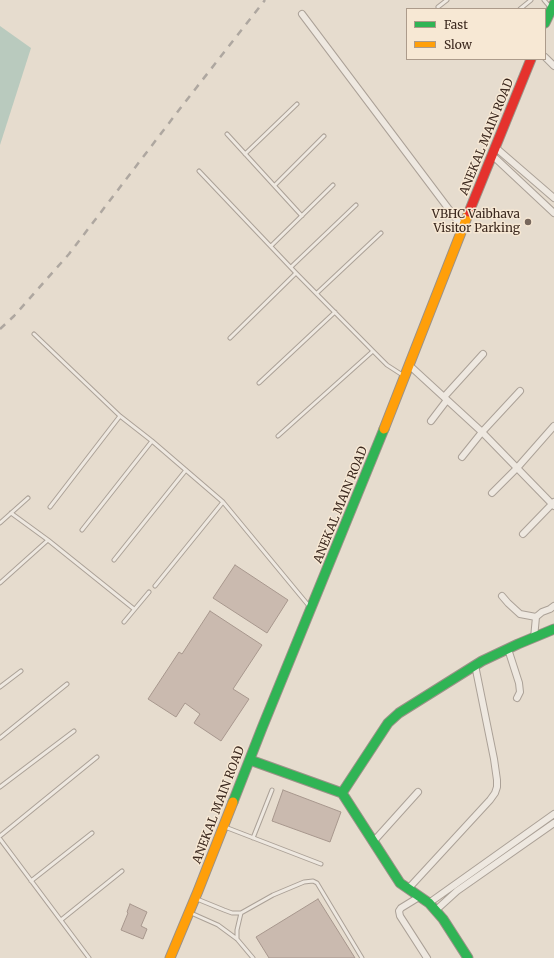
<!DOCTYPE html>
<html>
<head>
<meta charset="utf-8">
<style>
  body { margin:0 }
  #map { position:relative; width:554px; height:958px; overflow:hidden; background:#e6dcce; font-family:Merriweather,serif }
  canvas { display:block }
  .legend { position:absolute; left:406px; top:8px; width:140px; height:52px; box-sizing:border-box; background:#f7e8d4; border:1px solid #ac9b8b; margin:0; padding:5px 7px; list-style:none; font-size:12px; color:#3b281e }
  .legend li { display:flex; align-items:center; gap:8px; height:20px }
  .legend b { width:20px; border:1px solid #ac9b8b }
</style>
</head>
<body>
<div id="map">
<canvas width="554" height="958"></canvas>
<ul class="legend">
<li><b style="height:5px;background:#30b455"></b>Fast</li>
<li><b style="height:5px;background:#ff9f0a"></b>Slow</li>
</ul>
</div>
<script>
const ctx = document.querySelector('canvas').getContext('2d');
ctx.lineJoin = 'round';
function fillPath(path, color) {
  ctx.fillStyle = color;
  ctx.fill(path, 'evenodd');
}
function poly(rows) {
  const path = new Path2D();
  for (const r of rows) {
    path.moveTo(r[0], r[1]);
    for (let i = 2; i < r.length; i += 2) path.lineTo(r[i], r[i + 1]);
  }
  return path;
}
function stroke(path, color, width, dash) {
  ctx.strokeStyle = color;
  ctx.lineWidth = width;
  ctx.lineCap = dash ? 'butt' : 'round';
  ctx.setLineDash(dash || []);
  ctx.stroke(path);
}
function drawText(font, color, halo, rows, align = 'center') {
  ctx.font = font + ' Merriweather,serif';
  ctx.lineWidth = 3;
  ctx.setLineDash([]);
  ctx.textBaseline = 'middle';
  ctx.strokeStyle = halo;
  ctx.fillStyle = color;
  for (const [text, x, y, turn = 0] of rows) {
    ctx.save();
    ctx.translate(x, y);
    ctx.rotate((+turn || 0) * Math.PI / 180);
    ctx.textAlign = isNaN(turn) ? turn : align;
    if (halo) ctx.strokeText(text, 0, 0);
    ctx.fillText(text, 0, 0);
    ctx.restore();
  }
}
fillPath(poly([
  [0,26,31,48,0,145]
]), '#b9cabe');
const building = poly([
  [235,565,288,600,267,633,213,598,235,565],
  [210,611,262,645,233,689,249,699,221,741,194,723,200,714,185,703,176,717,148,699,179,652,182,654,210,611],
  [283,790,341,812,330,842,272,821,283,790],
  [318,899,355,958,269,958,256,937,318,899],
  [130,904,147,912,141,926,147,929,143,939,121,930,128,913,127,912,130,904]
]);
fillPath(building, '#cabaaf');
stroke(building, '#a7978d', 1);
const lane = poly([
  [544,0,550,7],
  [438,7,447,0],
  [520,9,531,0],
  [227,134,302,216],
  [245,154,297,104],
  [199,171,296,273,373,351,387,365,404,376],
  [275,185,324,136],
  [271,246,333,185],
  [291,267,356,205],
  [317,293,381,233],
  [34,334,120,416,152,441,223,502,309,606],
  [230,338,296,273],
  [259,383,335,312],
  [278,436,373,351],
  [50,507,120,416],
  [11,513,48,540],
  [0,523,28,498],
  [82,530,152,441],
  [114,560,186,470],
  [0,583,48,540,134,609],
  [155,586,223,502],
  [124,622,149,592],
  [0,687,21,671],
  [0,738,67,684],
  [0,787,74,731],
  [225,827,321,864],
  [0,836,97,757],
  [253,838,272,790],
  [0,839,89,958],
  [31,881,92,833],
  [197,899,224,910,232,913,241,913,273,895,304,882,313,881,317,883,362,958],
  [191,913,218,925,237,939,253,958],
  [61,920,122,871],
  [237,939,237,930,241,913]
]);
const street = poly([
  [302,14,463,228],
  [545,57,554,66],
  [495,147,554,198],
  [492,155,554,213],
  [409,365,482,432,554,506],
  [444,397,483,354],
  [431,421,447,400],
  [462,457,482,432,520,391],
  [492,493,517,468,554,426],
  [523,534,554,502],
  [502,596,508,603,520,614,536,617,542,612,550,609,554,606],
  [534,638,536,617],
  [508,649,519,683,520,692,517,698],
  [373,842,418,792],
  [408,889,490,800,495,793,497,787,497,780,494,759,475,665],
  [419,897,401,908,399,911,400,916,427,958],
  [429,903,554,814],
  [435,911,457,891,554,823]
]);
const fast = poly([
  [545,23,554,4],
  [250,760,342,793,400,883,429,903,443,919,468,958],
  [342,793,388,723,399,713,482,661,518,644,554,629],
  [233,802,262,728,384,429]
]);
const slow = poly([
  [384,429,469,212],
  [170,958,198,891,233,802]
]);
const jam = poly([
  [469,212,531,59]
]);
stroke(lane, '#aba197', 5);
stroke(street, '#aba197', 8);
stroke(fast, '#9b9187', 11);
stroke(slow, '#9b9187', 11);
stroke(jam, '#9b9187', 11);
stroke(lane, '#eee8e0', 3);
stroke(street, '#eee8e0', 6);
stroke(fast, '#30b455', 9);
stroke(slow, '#ff9f0a', 9);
stroke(jam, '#e5322d', 9);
stroke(poly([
  [0,329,14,316,69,254,182,106,265,0]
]), '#aea7a0', 2.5, [7, 7]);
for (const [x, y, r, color] of [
  [528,222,4,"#77675c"]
]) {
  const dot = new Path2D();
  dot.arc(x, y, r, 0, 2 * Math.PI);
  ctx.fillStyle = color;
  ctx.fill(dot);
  stroke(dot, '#f7e8d4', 1.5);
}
drawText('12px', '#3b281e', '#f7e8d4', [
  ["ANEKAL MAIN ROAD",487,137,-68],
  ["ANEKAL MAIN ROAD",341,505,-68],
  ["ANEKAL MAIN ROAD",219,805,-69]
]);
drawText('12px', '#3b281e', '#f7e8d4', [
  ["VBHC Vaibhava",520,215],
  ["Visitor Parking",520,229]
], 'right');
</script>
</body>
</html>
